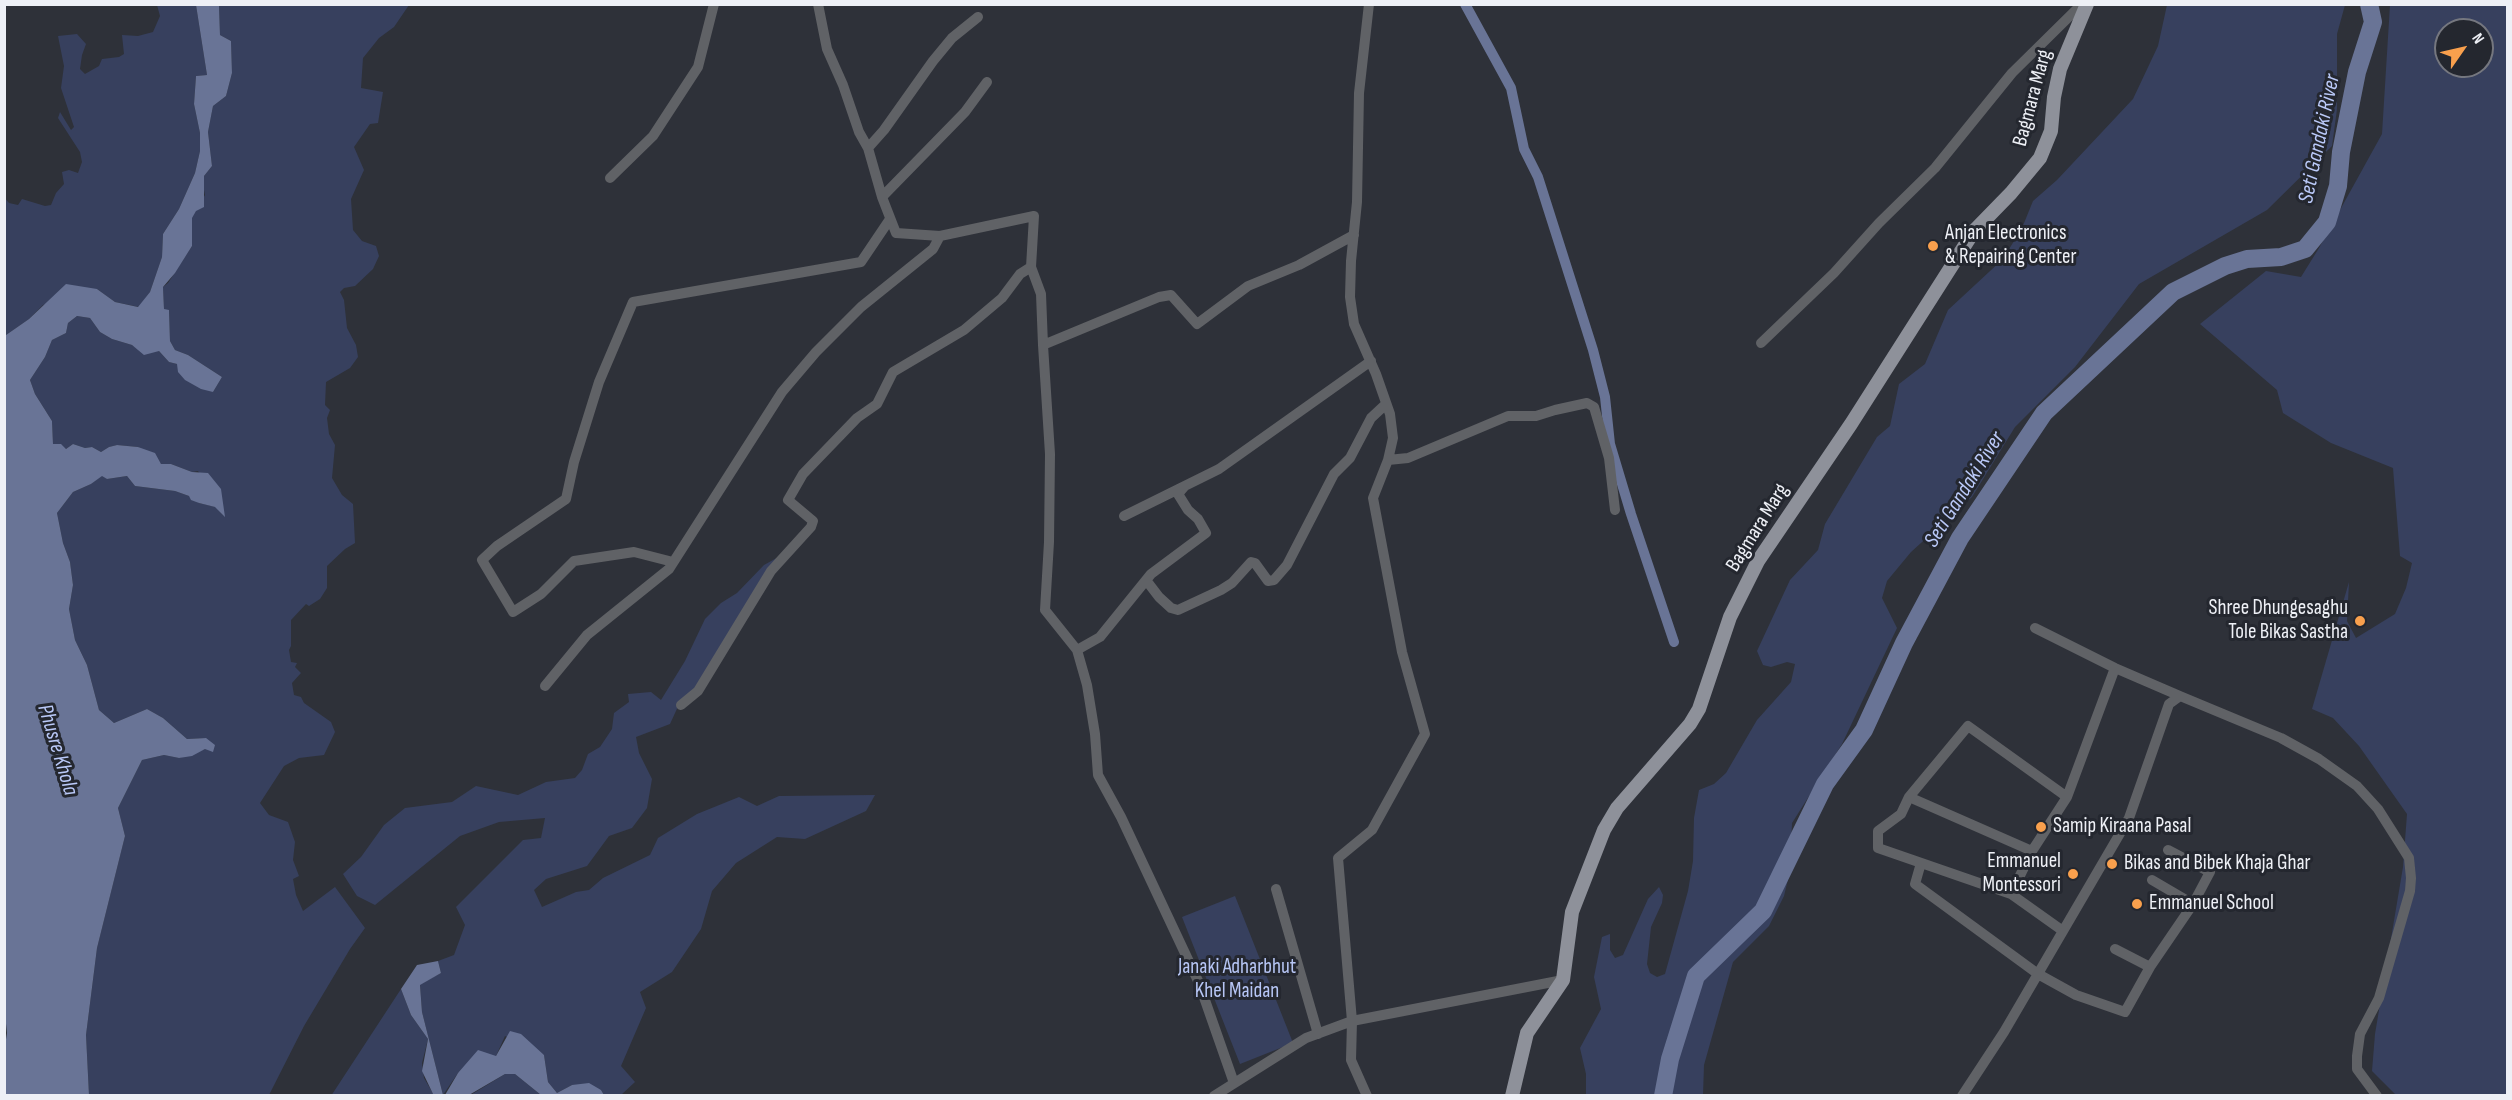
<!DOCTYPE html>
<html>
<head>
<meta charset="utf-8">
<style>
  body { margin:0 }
  #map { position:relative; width:2512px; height:1100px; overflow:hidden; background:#2e3139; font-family:"Sofia Sans Condensed",sans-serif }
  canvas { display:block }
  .frame { position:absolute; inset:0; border:6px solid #eef0f6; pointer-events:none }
  .north { position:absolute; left:2434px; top:18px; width:60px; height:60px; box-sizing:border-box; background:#24272f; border:2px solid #75777f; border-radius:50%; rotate:56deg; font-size:16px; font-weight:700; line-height:24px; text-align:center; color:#eef0f6 }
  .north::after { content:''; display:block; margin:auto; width:21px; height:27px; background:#f9a04d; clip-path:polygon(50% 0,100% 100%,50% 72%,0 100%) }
</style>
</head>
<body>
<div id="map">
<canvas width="2512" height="1100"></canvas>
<div class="frame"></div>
<div class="north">N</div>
</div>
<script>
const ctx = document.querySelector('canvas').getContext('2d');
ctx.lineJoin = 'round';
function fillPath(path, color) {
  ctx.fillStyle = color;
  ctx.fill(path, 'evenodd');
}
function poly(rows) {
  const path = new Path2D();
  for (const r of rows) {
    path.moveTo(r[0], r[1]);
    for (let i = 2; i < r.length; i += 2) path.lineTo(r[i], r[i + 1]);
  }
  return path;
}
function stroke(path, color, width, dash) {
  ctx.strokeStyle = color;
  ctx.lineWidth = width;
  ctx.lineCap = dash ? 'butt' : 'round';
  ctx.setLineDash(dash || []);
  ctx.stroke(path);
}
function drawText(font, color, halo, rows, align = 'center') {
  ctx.font = font + ' "Sofia Sans Condensed",sans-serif';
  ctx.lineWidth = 6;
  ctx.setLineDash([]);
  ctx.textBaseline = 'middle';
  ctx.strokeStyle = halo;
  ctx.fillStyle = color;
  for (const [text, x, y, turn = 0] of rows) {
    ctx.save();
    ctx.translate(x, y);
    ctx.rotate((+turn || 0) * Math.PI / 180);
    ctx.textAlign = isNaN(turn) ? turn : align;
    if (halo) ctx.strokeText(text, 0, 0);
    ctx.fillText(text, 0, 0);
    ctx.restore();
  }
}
fillPath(poly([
  [221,4,409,5,394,27,379,38,363,58,361,88,383,92,378,123,370,124,354,147,364,170,351,199,353,230,362,241,376,246,379,256,373,269,355,286,344,288,340,292,344,300,347,328,356,345,358,357,350,368,326,382,325,405,330,410,327,418,329,434,335,445,332,478,342,495,353,504,355,543,345,549,327,566,327,588,320,599,309,606,306,604,291,620,291,646,289,650,291,662,297,663,295,667,301,673,292,683,294,695,301,697,304,703,331,722,335,732,324,755,299,758,284,766,260,803,269,815,288,822,295,842,293,860,299,876,293,879,296,895,303,911,335,887,365,928,350,949,304,1026,269,1095,89,1095,86,1035,97,948,125,836,118,808,142,760,164,755,179,758,205,749,206,738,187,739,163,718,147,709,114,723,99,710,87,665,75,640,69,609,73,585,70,562,63,543,57,513,73,492,91,484,102,475,107,479,127,476,135,486,175,491,189,496,199,503,216,507,224,516,198,471,192,472,171,464,161,464,138,447,117,445,109,447,101,452,92,447,85,448,73,444,66,449,53,444,52,421,35,394,30,380,45,357,52,340,66,333,68,323,77,316,90,318,100,332,112,339,132,345,141,351,159,351,169,362,177,364,213,392,222,377,188,355,175,350,170,341,169,310,164,310,163,287,168,283,192,246,191,218,205,195,203,185,204,176,212,166,208,132,213,106,226,96,232,73,231,41,220,35,219,6],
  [157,5,196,5,207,75,196,76,194,104,200,133,200,151,195,173,179,209,163,234,162,257,150,292,139,307,115,302,97,289,43,305,29,319,6,335,4,197,9,203,18,205,22,199,45,206,51,205,56,193,64,184,62,172,69,170,78,173,82,162,80,152,58,118,60,112,71,130,74,127,61,88,64,66,58,36,77,34,86,44,82,55,80,69,85,74,99,66,102,59,119,57,124,54,122,35,138,36,153,32,160,16],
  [2167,5,2345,5,2337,34,2337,109,2332,146,2267,210,2139,284,2075,367,2015,427,1972,497,1911,552,1887,581,1882,598,1897,628,1842,744,1792,823,1790,871,1784,896,1769,926,1733,962,1704,1065,1703,1095,1586,1095,1586,1074,1580,1048,1601,1009,1594,977,1602,937,1610,934,1610,950,1615,958,1623,955,1648,899,1659,887,1663,895,1662,903,1651,927,1647,964,1650,973,1657,977,1665,974,1688,891,1693,861,1694,818,1699,790,1714,784,1726,773,1757,720,1791,682,1795,664,1787,662,1771,667,1763,665,1757,651,1790,580,1818,550,1825,524,1877,437,1890,426,1899,384,1925,364,1948,310,2003,259,2022,228,2033,201,2057,180,2133,99,2158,46],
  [2390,5,2507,5,2507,1095,2396,1095,2372,1071,2375,1034,2403,867,2407,814,2359,746,2333,718,2312,709,2349,582,2347,621,2356,638,2395,614,2406,588,2412,563,2400,556,2393,468,2331,443,2283,413,2277,390,2200,324,2266,271,2301,277,2319,248,2382,134],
  [2446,30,2482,30,2482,66,2446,66],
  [782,555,697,688,681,700,670,724,636,737,639,753,652,779,647,808,632,828,609,836,587,866,546,879,534,890,542,907,576,892,589,890,603,878,650,855,658,838,697,814,739,797,757,806,779,796,875,795,866,811,805,839,777,837,736,863,712,891,701,929,672,972,640,992,646,1008,621,1066,635,1082,621,1095,604,1095,601,1090,572,1085,557,1093,548,1082,544,1055,505,1036,496,1056,458,1073,443,1095,422,1012,420,984,441,973,438,961,454,955,465,925,456,907,523,840,541,838,545,818,499,822,460,836,375,905,357,896,343,874,361,857,384,825,405,808,452,802,476,786,518,795,546,782,575,778,582,770,588,754,600,747,612,729,614,713,629,702,628,694,651,692,661,700,685,661,705,619,721,603,737,593,764,565],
  [1235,896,1293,1043,1240,1064,1182,917],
  [401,989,411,1015,428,1039,422,1063,424,1078,434,1095,331,1096],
  [505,1074,515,1074,541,1095,469,1096]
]), '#37405e');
fillPath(poly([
  [196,5,221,5,219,6,220,35,231,41,232,73,226,96,213,106,208,132,212,166,204,176,204,207,196,211,192,218,192,246,175,273,163,287,164,309,169,310,170,341,175,350,188,355,222,377,213,392,201,389,185,380,178,372,177,364,169,362,159,351,144,355,132,345,112,339,100,332,90,318,77,316,68,323,66,333,52,340,45,357,30,380,35,394,52,421,53,444,61,444,66,449,73,444,85,448,92,447,101,452,109,447,117,445,138,447,155,453,161,464,171,464,192,472,208,473,221,489,225,517,215,507,199,503,191,500,189,496,175,491,135,486,127,476,107,479,102,476,91,484,73,492,57,513,63,543,70,562,73,585,69,609,75,640,87,665,99,710,114,723,147,709,163,718,187,739,206,738,215,745,213,752,205,749,192,756,179,758,164,755,142,760,118,808,125,836,97,948,86,1035,89,1095,5,1095,4,1052,7,1033,4,1005,5,334,6,335,29,319,66,284,97,289,115,302,138,307,150,292,162,257,163,234,179,209,195,173,200,151,200,133,194,104,196,76,207,75],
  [438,961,441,973,420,985,422,1012,443,1095,434,1096,422,1071,428,1039,411,1015,401,989,417,965],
  [510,1031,521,1034,544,1055,548,1082,557,1093,572,1085,589,1083,601,1090,604,1095,541,1095,515,1074,505,1074,469,1095,445,1095,458,1073,478,1050,496,1056]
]), '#697496');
stroke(poly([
  [1465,4,1511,88,1524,149,1538,177,1593,350,1605,397,1610,444,1631,514,1674,642]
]), '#697496', 10);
stroke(poly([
  [1663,1096,1670,1059,1696,976,1763,911,1825,784,1864,730,1904,643,1960,538,2044,413,2173,292,2225,266,2247,259,2281,257,2305,249,2327,222,2338,186,2341,152,2357,72,2373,22,2369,4]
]), '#697496', 18);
stroke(poly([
  [818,4,827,49,843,85,859,132,868,148,882,197,896,233,940,236,1034,216,1031,267,1041,294,1043,345,1159,297,1171,295,1197,324,1248,286,1299,265,1354,235],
  [868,148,884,130,933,61,952,38,978,17],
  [610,178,653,136,698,67,714,4],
  [882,197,965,112,987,82],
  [1761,343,1834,273,1879,223,1935,168,2012,73,2082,4],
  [1043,345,1050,454,1049,542,1045,610,1077,650,1100,637,1151,574,1206,533,1198,519,1188,510,1178,494,1184,487],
  [1388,460,1408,458,1508,416,1536,416,1555,410,1587,403,1594,407,1609,458,1615,510],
  [1124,516,1219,469,1371,361],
  [673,562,634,552,574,561,541,594,513,612,482,560,497,546,566,499,574,462,599,382,633,302,861,262,890,219],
  [1146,580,1159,597,1171,608,1178,610,1221,590,1232,583,1251,562,1255,563,1268,581,1274,580,1287,565,1334,474,1350,458,1371,418,1386,404],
  [2035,628,2115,668,2180,696],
  [1077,650,1087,685,1095,734,1098,775,1121,817,1199,983,1234,1083],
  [545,686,587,635,669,569,782,392,816,352,861,307,933,249,940,236],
  [681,705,698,691,771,571,811,527,813,521,788,500,803,474,857,418,877,404,893,372,964,330,1002,298,1020,274,1031,267],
  [1909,797,2032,851,2067,797],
  [1921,863,1915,884,2038,974,2076,995,2125,1012,2150,967,2193,904,2210,872,2168,850],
  [2152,880,2193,904],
  [1276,889,1318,1034],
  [2011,894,2032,851],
  [2063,931,2011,894,1878,848,1878,831,1901,814,1909,797,1968,726,2067,797,2115,668],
  [2115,949,2150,967],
  [1214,1096,1306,1038,1352,1021,1563,980],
  [1367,1096,1351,1060,1352,1021,1338,858,1372,830,1425,734,1402,652,1373,498,1388,460,1393,438,1390,414,1376,374,1354,324,1350,297,1351,261,1357,202,1359,93,1369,4],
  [1962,1096,2004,1032,2129,818,2169,704,2180,696,2281,738,2319,759,2357,786,2378,809,2409,858,2411,878,2410,891,2379,998,2360,1034,2357,1056,2357,1069,2377,1096]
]), '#606266', 10);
stroke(poly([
  [1512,1096,1527,1033,1563,980,1572,912,1604,830,1617,808,1690,724,1699,709,1730,617,1758,561,1851,424,1974,231,2011,193,2040,158,2051,131,2054,97,2060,69,2087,4]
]), '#8e919a', 14);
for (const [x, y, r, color] of [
  [1933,246,6,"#f9a04d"],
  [2360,621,6,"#f9a04d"],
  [2041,827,6,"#f9a04d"],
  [2112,864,6,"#f9a04d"],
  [2073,874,6,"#f9a04d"],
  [2137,904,6,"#f9a04d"]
]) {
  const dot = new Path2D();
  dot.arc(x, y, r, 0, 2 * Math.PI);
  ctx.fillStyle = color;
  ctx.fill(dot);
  stroke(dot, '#24272f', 2);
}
drawText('21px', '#eef0f6', '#24272f', [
  ["Bagmara Marg",2033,98,-75],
  ["Bagmara Marg",1758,528,-58]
]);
drawText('21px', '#eef0f6', '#24272f', [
  ["Anjan Electronics",1945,234],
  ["& Repairing Center",1945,258],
  ["Shree Dhungesaghu",2348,609,"right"],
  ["Tole Bikas Sastha",2348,633,"right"],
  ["Samip Kiraana Pasal",2053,827],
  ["Emmanuel",2061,862,"right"],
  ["Montessori",2061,886,"right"],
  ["Bikas and Bibek Khaja Ghar",2124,864],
  ["Emmanuel School",2149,904]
], 'left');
drawText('21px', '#b7c6f5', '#24272f', [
  ["Janaki Adharbhut",1237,968],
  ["Khel Maidan",1237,992]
]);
drawText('italic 22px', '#bac9f8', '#24272f', [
  ["Seti Gandaki River",2320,139,-78],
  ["Seti Gandaki River",1965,490,-58],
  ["Phusre Khola",57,750,73]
]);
</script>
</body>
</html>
